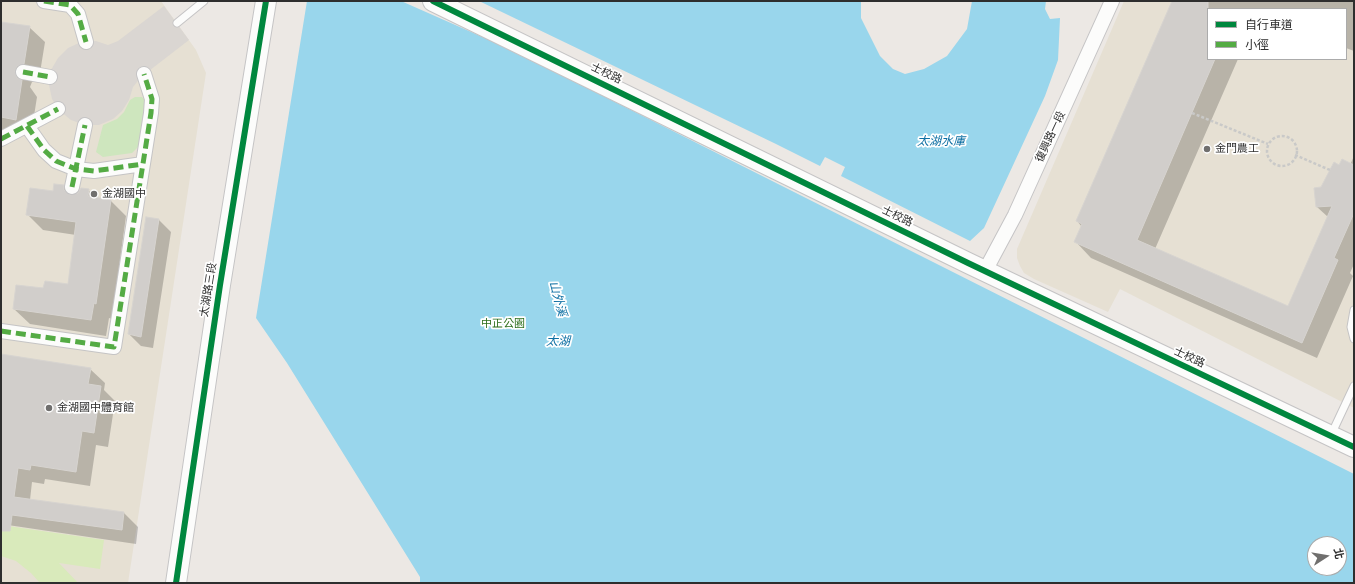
<!DOCTYPE html>
<html>
<head>
<meta charset="utf-8">
<style>
  body { margin:0 }
  #map { position:relative; width:1355px; height:584px; overflow:hidden; background:#ece8e4; font-family:"Nunito Sans","Noto Sans TC",sans-serif }
  canvas { display:block }
  .frame { position:absolute; inset:0; border:2px solid #2e2e2e; pointer-events:none }
  .legend { position:absolute; left:1207px; top:8px; width:140px; height:52px; box-sizing:border-box; background:#fff; border:1px solid #ababab; margin:0; padding:5px 7px; list-style:none; font-size:12px; color:#2e2e2e }
  .legend li { display:flex; align-items:center; gap:8px; height:20px }
  .legend b { width:20px; border:1px solid #ababab }
  .north { position:absolute; left:1307px; top:536px; width:40px; height:40px; box-sizing:border-box; background:#fff; border:1px solid #ababab; border-radius:50%; rotate:78deg; font-size:11px; font-weight:700; line-height:16px; text-align:center; color:#2e2e2e }
  .north::after { content:''; display:block; margin:auto; width:14px; height:18px; background:#706f6e; clip-path:polygon(50% 0,100% 100%,50% 72%,0 100%) }
</style>
</head>
<body>
<div id="map">
<canvas width="1355" height="584"></canvas>
<div class="frame"></div>
<ul class="legend">
<li><b style="height:5px;background:#00873e"></b>自行車道</li>
<li><b style="height:5px;background:#54ab44"></b>小徑</li>
</ul>
<div class="north">北</div>
</div>
<script>
const ctx = document.querySelector('canvas').getContext('2d');
ctx.lineJoin = 'round';
function fillPath(path, color) {
  ctx.fillStyle = color;
  ctx.fill(path, 'evenodd');
}
function poly(rows) {
  const path = new Path2D();
  for (const r of rows) {
    if (r.length === 3) {
      path.moveTo(r[0] + r[2], r[1]);
      path.arc(r[0], r[1], r[2], 0, 2 * Math.PI);
      continue;
    }
    path.moveTo(r[0], r[1]);
    for (let i = 2; i < r.length; i += 2) path.lineTo(r[i], r[i + 1]);
  }
  return path;
}
function stroke(path, color, width, dash) {
  ctx.strokeStyle = color;
  ctx.lineWidth = width;
  ctx.lineCap = dash ? 'butt' : 'round';
  ctx.setLineDash(dash || []);
  ctx.stroke(path);
}
function drawText(font, color, halo, rows, align = 'center') {
  ctx.font = font + ' "Nunito Sans","Noto Sans TC",sans-serif';
  ctx.lineWidth = 3.5;
  ctx.setLineDash([]);
  ctx.textBaseline = 'middle';
  ctx.strokeStyle = halo;
  ctx.fillStyle = color;
  for (const [text, x, y, turn = 0] of rows) {
    ctx.save();
    ctx.translate(x, y);
    ctx.rotate((+turn || 0) * Math.PI / 180);
    ctx.textAlign = isNaN(turn) ? turn : align;
    if (halo) ctx.strokeText(text, 0, 0);
    ctx.fillText(text, 0, 0);
    ctx.restore();
  }
}
fillPath(poly([
  [1,1,161,1,196,50,206,73,128,583,1,583],
  [1124,1,1354,1,1354,408,1120,289,1108,312,1034,279,1024,273,1020,266,1017,258,1017,249],
  [1208,9,1346,9,1346,59,1208,59]
]), '#e6e0d3');
fillPath(poly([
  [135,97,142,97,146,102,138,147,132,153,103,157,96,152,103,125,117,119,124,112,130,100]
]), '#cee6be');
fillPath(poly([
  [1,525,104,540,100,569,59,563,78,583,40,583,31,573,16,561,1,556]
]), '#d9eabb');
fillPath(poly([
  [164,6,189,40,141,77,133,87,129,100,122,111,113,119,99,125,85,125,71,120,60,111,52,99,49,85,51,70,58,58,68,48,81,42,96,41,108,45,118,41]
]), '#dad6d2');
fillPath(poly([
  [307,1,401,1,512,50,1354,474,1354,583,420,583,420,577,287,363,256,318],
  [1315,544,1339,544,1339,568,1315,568],
  [479,1,861,1,861,18,880,56,893,69,905,74,924,69,947,56,967,29,972,1,1046,1,1045,9,1050,19,1060,18,1058,60,1045,96,984,228,970,241,841,176,845,167,825,157,820,166,776,144]
]), '#99d6ec');
fillPath(poly([
  [1174,1,1354,1,1354,51,1346,48,1346,9,1208,9,1208,59,1238,59,1155,249,1288,307,1328,217,1317,207,1322,188,1339,166,1350,165,1354,156,1354,264,1350,273,1353,276,1317,358,1091,258,1076,242,1082,227,1077,221],
  [1,23,29,27,45,42,39,79,32,82,30,87,37,97,31,135,1,130],
  [63,186,72,196,88,190,97,199,111,201,126,216,112,319,109,318,106,336,30,324,14,309,44,289,68,285,76,235,43,230,27,214],
  [159,220,171,232,153,348,141,346,129,334],
  [1,355,90,369,105,383,104,390,115,401,108,447,96,445,90,486,45,479,44,484,32,482,30,500,124,513,138,527,136,544,1,524]
]), '#0003');
const building = poly([
  [1172,1,1208,1,1208,59,1215,59,1137,240,1288,306,1332,206,1316,207,1314,188,1321,187,1334,162,1339,165,1342,159,1354,165,1354,213,1334,258,1338,260,1302,343,1074,242,1082,224,1076,221,1172,1],
  [1,22,30,26,24,64,17,66,15,71,17,78,22,80,16,120,1,117,1,22],
  [54,184,64,185,64,190,70,195,78,193,81,188,89,189,88,196,111,200,96,304,94,303,91,320,13,309,16,285,43,288,45,281,68,284,76,222,26,215,30,188,53,191,54,184],
  [146,217,159,219,141,337,128,334,146,217],
  [1,354,91,368,88,384,101,386,94,433,82,431,76,472,31,465,30,470,18,468,14,497,124,512,122,530,12,515,10,531,1,531,1,354]
]);
fillPath(building, '#d1cecb');
stroke(building, '#d7d4d0', 1);
const lane = poly([
  [177,23,204,1],
  [1354,310,1351,327,1354,339],
  [1331,435,1354,386]
]);
const street = poly([
  [44,1,70,5,78,14,86,42],
  [23,72,50,77],
  [27,126,44,150,56,161,76,169,94,171,143,164],
  [1,139,58,109],
  [72,187,85,125],
  [985,271,1015,215,1112,1],
  [1,331,114,347,151,113,152,99,144,74]
]);
const secondary = poly([
  [433,1,968,263,1354,447],
  [176,583,220,285,266,1]
]);
stroke(lane, '#c5c4c5', 9);
stroke(street, '#c5c4c5', 16);
stroke(secondary, '#c5c4c5', 22);
stroke(poly([
  [1192,113,1268,144],
  [1282,151,15],
  [1295,155,1330,170]
]), '#c9c9c8', 2.5, [3, 2]);
stroke(lane, '#fcfcfb', 7);
stroke(street, '#fcfcfb', 14);
stroke(secondary, '#fcfcfb', 20);
stroke(poly([
  [44,1,70,5,78,14,86,42],
  [23,72,50,77],
  [27,126,44,150,56,161,76,169,94,171,143,164],
  [1,139,58,109],
  [72,187,85,125],
  [1,331,114,347,151,113,152,99,144,74]
]), '#54ab44', 5, [10, 5]);
stroke(poly([
  [433,1,968,263,1354,447],
  [176,583,220,285,266,1]
]), '#00873e', 6);
for (const [x, y, r, color] of [
  [1207,149,4,"#706f6e"],
  [94,194,4,"#706f6e"],
  [49,408,4,"#706f6e"]
]) {
  const dot = new Path2D();
  dot.arc(x, y, r, 0, 2 * Math.PI);
  ctx.fillStyle = color;
  ctx.fill(dot);
  stroke(dot, '#fff', 1.5);
}
drawText('11px', '#2e2e2e', '#fff', [
  ["士校路",606,74,26],
  ["復興路一段",1051,137,-65],
  ["士校路",897,217,26],
  ["太湖路三段",209,290,-81],
  ["士校路",1189,358,25]
]);
drawText('11px', '#2e2e2e', '#fff', [
  ["金門農工",1215,149],
  ["金湖國中",102,194],
  ["金湖國中體育館",57,408]
], 'left');
drawText('11px', '#2c6e1b', '#fff', [
  ["中正公園",503,324]
]);
drawText('italic 12px', '#0d6fa3', '#fff', [
  ["太湖水庫",941,142],
  ["山外溪",557,299,75],
  ["太湖",558,342]
]);
</script>
</body>
</html>
